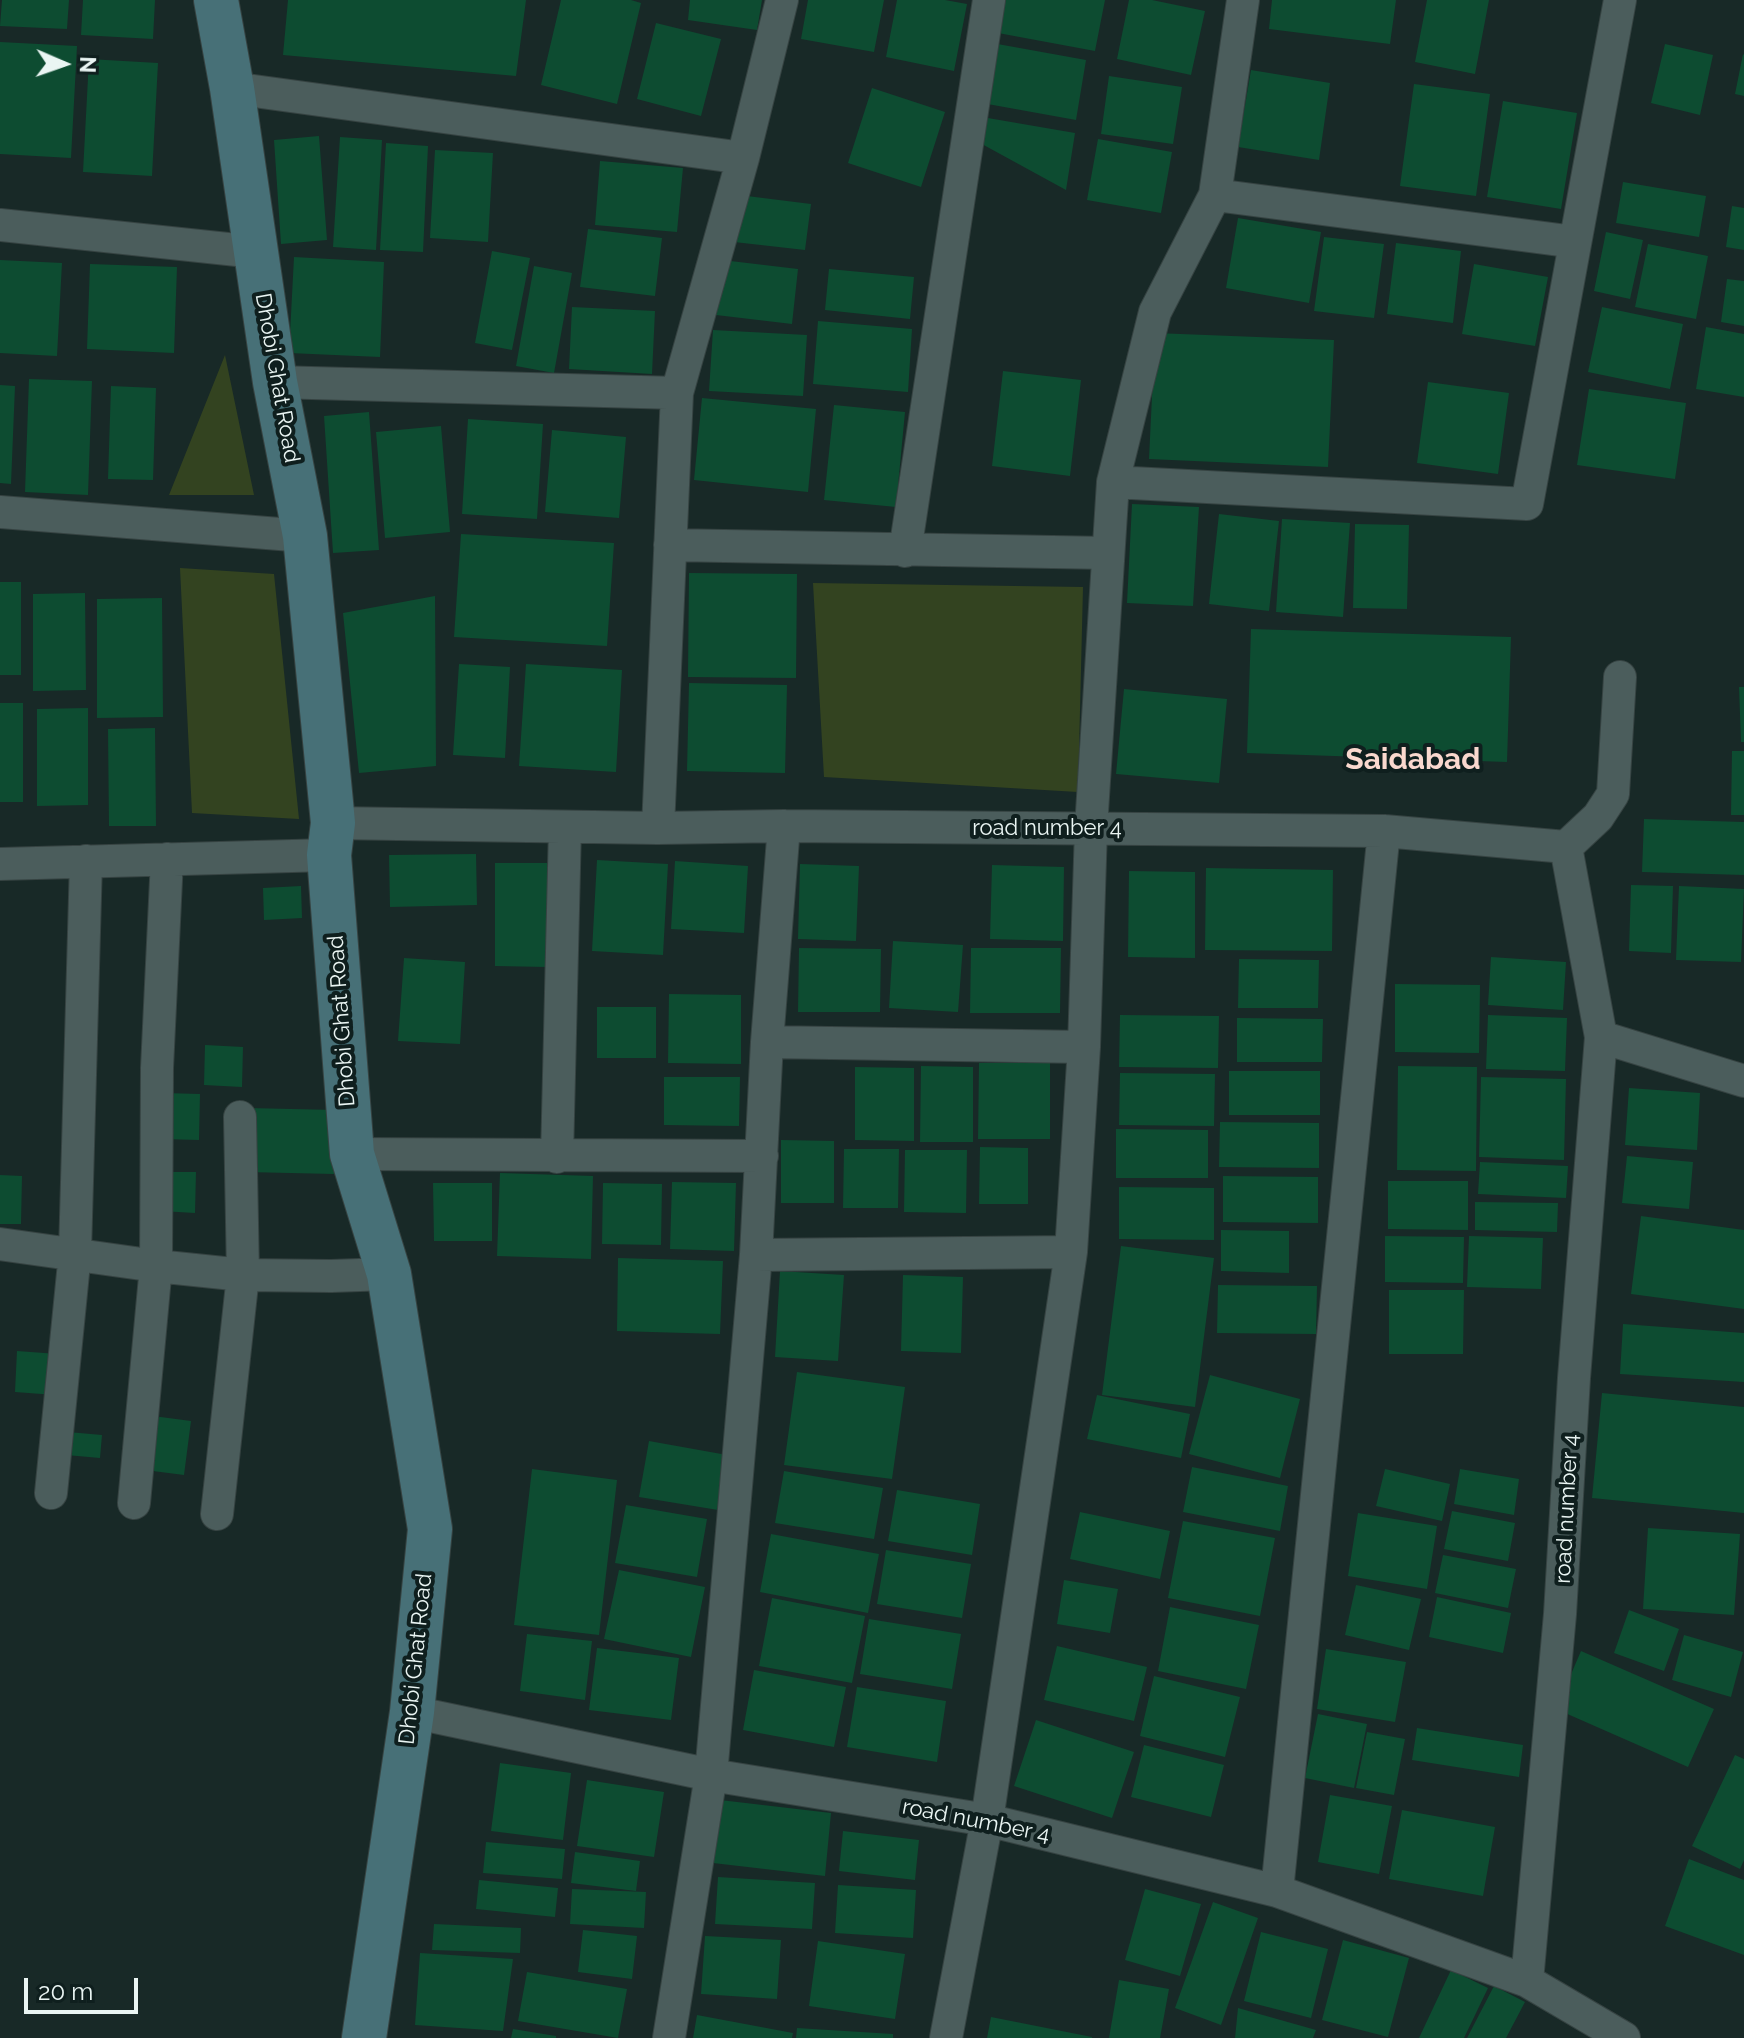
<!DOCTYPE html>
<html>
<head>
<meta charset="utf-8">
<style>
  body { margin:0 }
  #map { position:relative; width:1744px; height:2038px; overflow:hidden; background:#182927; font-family:Raleway,sans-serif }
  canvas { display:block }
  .north { position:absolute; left:24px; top:24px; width:80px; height:80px; -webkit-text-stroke:6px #0f1f1e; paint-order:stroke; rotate:92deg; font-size:22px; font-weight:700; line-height:32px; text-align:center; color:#eaf5f3 }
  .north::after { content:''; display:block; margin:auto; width:28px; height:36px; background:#eaf5f3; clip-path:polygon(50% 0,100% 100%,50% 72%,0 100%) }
  .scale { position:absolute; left:24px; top:1978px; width:114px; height:36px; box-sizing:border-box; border:4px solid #eaf5f3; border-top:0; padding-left:10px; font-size:24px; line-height:28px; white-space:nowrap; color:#eaf5f3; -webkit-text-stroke:6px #0f1f1e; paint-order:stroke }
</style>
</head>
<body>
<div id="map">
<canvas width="1744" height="2038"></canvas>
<div class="north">N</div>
<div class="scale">20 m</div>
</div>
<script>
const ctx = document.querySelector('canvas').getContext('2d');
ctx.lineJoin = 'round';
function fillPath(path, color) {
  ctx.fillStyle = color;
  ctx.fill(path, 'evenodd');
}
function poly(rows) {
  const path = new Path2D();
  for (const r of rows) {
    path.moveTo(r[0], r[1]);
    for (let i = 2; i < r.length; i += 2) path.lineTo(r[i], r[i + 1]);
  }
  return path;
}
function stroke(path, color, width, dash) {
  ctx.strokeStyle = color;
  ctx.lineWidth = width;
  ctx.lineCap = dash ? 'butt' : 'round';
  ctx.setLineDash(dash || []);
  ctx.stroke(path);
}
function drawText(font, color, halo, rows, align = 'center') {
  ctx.font = font + ' Raleway,sans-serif';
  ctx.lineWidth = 8;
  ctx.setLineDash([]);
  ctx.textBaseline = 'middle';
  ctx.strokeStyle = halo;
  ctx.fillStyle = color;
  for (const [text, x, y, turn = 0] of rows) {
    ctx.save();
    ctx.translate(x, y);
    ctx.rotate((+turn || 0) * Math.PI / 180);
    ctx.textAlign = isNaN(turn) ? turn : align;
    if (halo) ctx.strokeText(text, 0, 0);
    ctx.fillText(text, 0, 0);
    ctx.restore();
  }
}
fillPath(poly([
  [225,355,254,495,168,495,169,495],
  [180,568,274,574,299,819,192,813],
  [813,583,1083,587,1078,792,824,777]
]), '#334320');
fillPath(poly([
  [2,0,69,0,67,29,0,26],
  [83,0,155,0,153,39,81,35],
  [288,0,526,0,516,76,283,55],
  [561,0,631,0,641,3,617,104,541,85],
  [690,0,762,0,757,30,688,20],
  [808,0,884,0,874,52,801,39],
  [897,0,945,0,967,4,954,71,886,57],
  [1004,0,1105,0,1095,51,998,33],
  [1129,0,1152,0,1205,11,1191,75,1117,59],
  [1272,0,1396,0,1390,44,1269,29],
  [1427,0,1489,0,1475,74,1415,62],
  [656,23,721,39,701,116,637,99],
  [0,42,77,46,71,158,0,154],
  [992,43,1086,60,1076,120,982,103],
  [1665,44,1713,55,1700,115,1651,103],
  [1743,54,1744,55,1744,96,1735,94],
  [89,59,158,63,152,176,83,172],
  [1251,70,1330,83,1319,160,1238,147],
  [1109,76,1182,87,1173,144,1101,134],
  [1414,84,1490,94,1476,196,1400,186],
  [872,88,945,112,921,187,848,163],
  [1503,101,1577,113,1561,209,1487,197],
  [982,117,1075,133,1066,190,980,143],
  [319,136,327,240,281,244,274,140],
  [340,137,382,140,376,250,333,247],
  [1098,139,1172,152,1161,213,1087,200],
  [386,143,428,146,423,252,380,250],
  [435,150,493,153,488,242,430,238],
  [600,161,683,168,677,232,595,225],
  [1623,182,1706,196,1699,237,1616,223],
  [739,195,811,204,805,250,734,242],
  [1732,206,1744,208,1744,250,1726,247],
  [1238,218,1321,232,1309,303,1226,288],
  [588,229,662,238,655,296,580,287],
  [1606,232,1643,240,1630,299,1594,291],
  [1324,237,1384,244,1374,318,1314,311],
  [1396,243,1461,251,1453,323,1387,314],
  [1648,244,1708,256,1696,319,1635,307],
  [492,251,530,258,512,350,475,343],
  [294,257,384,262,380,357,289,353],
  [0,260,62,263,57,356,0,353],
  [722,260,798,269,792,324,716,315],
  [90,264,177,267,174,353,87,349],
  [1474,264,1548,277,1535,346,1462,334],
  [534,266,572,273,554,373,516,366],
  [829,269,914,277,910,319,825,310],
  [1727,279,1744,281,1744,326,1721,322],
  [572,307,655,311,652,374,569,369],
  [1602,307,1683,324,1670,389,1588,372],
  [818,321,912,329,908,392,813,384],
  [1706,327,1744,334,1744,397,1696,389],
  [713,330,807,335,803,396,709,391],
  [1155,333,1334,340,1328,467,1149,459],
  [1003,371,1081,380,1070,476,992,466],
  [29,379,92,381,88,495,25,492],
  [1428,382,1509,393,1498,474,1417,463],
  [0,385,15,386,11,484,0,483],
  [111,386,156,388,153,480,108,479],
  [1589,389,1686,403,1675,479,1577,465],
  [702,398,816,409,808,492,694,480],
  [834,405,905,412,896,507,824,500],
  [369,412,379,550,333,553,324,416],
  [468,419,543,424,537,519,462,514],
  [441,426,450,532,385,538,376,432],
  [552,430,626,437,619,518,545,512],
  [1132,504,1199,507,1193,606,1127,603],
  [1219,514,1279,521,1269,611,1209,604],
  [1282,519,1350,523,1343,617,1276,612],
  [1355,524,1409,525,1407,609,1353,608],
  [461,534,614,543,607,646,454,637],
  [689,573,797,574,796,678,688,677],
  [0,582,21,582,21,675,0,675],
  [85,593,86,690,33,691,33,594],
  [435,596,436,766,359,773,343,613],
  [162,598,163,717,97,718,97,599],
  [1251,629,1511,637,1507,762,1247,753],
  [459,664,510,667,505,758,453,755],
  [526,664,622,670,616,772,519,766],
  [689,683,787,685,785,773,687,771],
  [1739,687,1744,687,1744,742,1741,742],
  [1124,689,1227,699,1219,783,1116,774],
  [0,703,23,703,23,802,0,802],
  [88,708,88,805,37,806,37,709],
  [155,728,156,826,109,826,108,729],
  [1732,751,1744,751,1744,815,1731,815],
  [1644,819,1744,822,1744,875,1642,872],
  [476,854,477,905,390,907,389,855],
  [597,860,668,864,663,955,592,951],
  [675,861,748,866,744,933,671,929],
  [495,863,547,863,547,967,495,966],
  [800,864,859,866,856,941,798,939],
  [992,865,1064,867,1063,941,990,939],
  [1206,868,1333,870,1332,951,1205,950],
  [1129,871,1195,872,1195,958,1128,957],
  [1631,885,1673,886,1671,953,1629,951],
  [301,886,302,918,264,920,263,888],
  [1679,886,1744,889,1741,962,1676,960],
  [893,941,963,945,958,1012,889,1008],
  [799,948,881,949,880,1012,798,1012],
  [971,948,1061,948,1060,1013,970,1013],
  [1491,957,1566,962,1563,1010,1488,1005],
  [404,958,465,962,460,1044,398,1041],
  [1239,959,1319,960,1318,1008,1238,1008],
  [1395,984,1480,985,1479,1053,1395,1052],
  [669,994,741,995,741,1064,668,1063],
  [597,1007,656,1007,656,1058,597,1058],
  [1120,1015,1219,1016,1218,1068,1119,1067],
  [1488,1015,1567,1018,1565,1071,1486,1069],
  [1237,1018,1323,1019,1322,1062,1237,1062],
  [205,1045,243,1047,242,1087,204,1085],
  [979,1063,1050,1063,1050,1139,978,1139],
  [921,1066,973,1067,973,1142,920,1142],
  [1398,1066,1477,1067,1476,1171,1397,1170],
  [855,1067,914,1068,914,1141,855,1140],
  [1229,1071,1320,1071,1320,1115,1229,1115],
  [1120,1073,1215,1074,1214,1126,1119,1125],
  [664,1077,740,1077,739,1126,664,1125],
  [1481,1077,1566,1079,1564,1160,1479,1157],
  [1629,1088,1700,1093,1697,1150,1625,1145],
  [163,1093,200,1094,199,1140,162,1139],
  [248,1108,335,1110,334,1174,246,1172],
  [1220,1122,1319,1123,1319,1168,1219,1167],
  [1116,1129,1208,1130,1208,1178,1116,1178],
  [781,1140,834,1141,834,1203,781,1203],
  [980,1147,1028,1148,1028,1204,979,1204],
  [844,1149,899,1149,898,1208,843,1208],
  [905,1150,967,1150,966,1213,904,1212],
  [1627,1156,1693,1162,1689,1209,1622,1203],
  [1480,1162,1568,1166,1566,1198,1478,1194],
  [161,1172,196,1172,195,1213,161,1211],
  [500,1173,593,1176,591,1259,497,1256],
  [0,1175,22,1176,21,1224,0,1224],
  [1223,1176,1318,1177,1318,1223,1223,1222],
  [1388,1181,1468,1181,1468,1230,1388,1229],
  [672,1182,736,1183,734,1251,670,1249],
  [433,1183,492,1183,492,1241,434,1241],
  [603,1183,662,1184,661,1245,602,1244],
  [1119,1187,1214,1188,1214,1240,1119,1239],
  [1475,1202,1558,1203,1557,1232,1475,1230],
  [1641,1216,1744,1230,1744,1309,1631,1294],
  [1221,1230,1289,1231,1289,1273,1221,1271],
  [1385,1236,1464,1237,1463,1283,1385,1282],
  [1469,1236,1543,1238,1541,1289,1467,1287],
  [1121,1246,1214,1258,1195,1407,1102,1395],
  [618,1258,723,1261,720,1334,617,1331],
  [780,1271,844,1275,838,1361,775,1357],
  [903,1275,963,1277,961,1353,901,1351],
  [1218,1285,1317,1286,1316,1334,1217,1333],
  [1389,1290,1464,1290,1463,1354,1389,1354],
  [1623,1324,1744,1333,1744,1382,1620,1374],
  [17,1351,58,1354,55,1395,15,1392],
  [797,1372,905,1387,892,1479,784,1465],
  [1210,1375,1300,1399,1280,1478,1189,1454],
  [1602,1393,1744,1407,1744,1513,1592,1498],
  [1097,1395,1190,1414,1181,1458,1087,1439],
  [153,1416,191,1421,184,1475,145,1470],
  [68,1432,102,1435,100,1458,66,1455],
  [649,1441,727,1455,718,1510,639,1497],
  [1192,1467,1288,1486,1280,1531,1183,1512],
  [532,1469,617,1480,599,1635,514,1625],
  [1385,1469,1450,1484,1442,1521,1376,1506],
  [1460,1469,1519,1479,1514,1515,1454,1504],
  [784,1471,883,1488,874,1539,775,1523],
  [897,1490,980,1504,972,1555,888,1541],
  [626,1505,707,1519,697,1577,615,1563],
  [1452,1511,1515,1523,1508,1561,1444,1549],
  [1080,1512,1170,1531,1160,1579,1070,1559],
  [1358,1513,1437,1526,1427,1589,1348,1576],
  [1183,1521,1275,1538,1260,1616,1168,1598],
  [1648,1528,1740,1534,1734,1615,1643,1609],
  [771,1534,879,1554,868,1613,760,1592],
  [886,1550,971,1564,962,1618,877,1604],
  [1443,1555,1516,1569,1508,1608,1435,1593],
  [619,1570,705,1587,691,1657,604,1639],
  [1064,1580,1118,1589,1110,1633,1057,1624],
  [1356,1585,1421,1599,1409,1650,1345,1635],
  [1437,1597,1511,1613,1503,1653,1429,1637],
  [772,1598,865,1616,852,1683,759,1666],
  [1170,1607,1259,1625,1246,1689,1158,1671],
  [1629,1610,1679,1629,1664,1671,1614,1653],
  [869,1619,961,1634,952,1689,860,1674],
  [527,1634,592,1641,585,1700,520,1691],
  [1684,1635,1743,1652,1731,1697,1672,1680],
  [1057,1646,1147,1667,1134,1721,1044,1700],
  [597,1648,679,1658,671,1720,589,1710],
  [1326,1649,1406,1662,1395,1722,1317,1709],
  [1581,1651,1714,1709,1688,1767,1556,1709],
  [754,1670,846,1687,834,1747,743,1730],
  [1154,1676,1240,1697,1225,1757,1140,1736],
  [857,1687,946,1701,937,1762,847,1747],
  [1318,1714,1367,1724,1354,1788,1305,1778],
  [1036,1720,1134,1752,1112,1818,1014,1786],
  [1417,1728,1523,1745,1519,1777,1412,1760],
  [1367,1732,1405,1739,1394,1795,1356,1788],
  [1144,1745,1224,1765,1211,1817,1131,1797],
  [1735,1755,1744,1759,1744,1860,1740,1869,1692,1846],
  [500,1763,571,1773,563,1840,491,1831],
  [587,1780,664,1792,654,1857,577,1846],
  [1330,1795,1392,1806,1379,1874,1318,1862],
  [720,1800,831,1813,825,1876,713,1863],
  [1402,1810,1495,1827,1483,1896,1389,1879],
  [843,1831,919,1840,915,1880,839,1871],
  [486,1842,565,1849,562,1879,483,1873],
  [575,1852,640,1861,636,1891,571,1883],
  [1689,1859,1744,1880,1744,1955,1665,1926],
  [718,1877,815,1883,812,1929,715,1924],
  [479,1880,558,1888,555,1917,476,1909],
  [838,1885,916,1890,913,1938,835,1933],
  [572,1889,646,1892,644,1928,570,1924],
  [1145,1889,1201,1904,1180,1976,1125,1960],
  [1213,1902,1258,1918,1221,2025,1175,2008],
  [434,1924,521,1928,520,1953,432,1950],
  [583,1930,637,1936,632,1979,578,1972],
  [1261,1932,1328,1949,1311,2018,1244,2001],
  [705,1936,781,1940,777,1999,701,1994],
  [1343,1940,1409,1958,1388,2037,1322,2020],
  [818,1941,905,1954,895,2019,809,2006],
  [420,1953,513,1959,503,2031,415,2025],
  [1451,1970,1488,1988,1464,2038,1419,2038],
  [527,1972,627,1989,618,2038,518,2021],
  [1119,1980,1169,1989,1160,2038,1109,2038],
  [1494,1986,1525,2002,1506,2038,1467,2038],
  [1238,2008,1316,2030,1313,2038,1235,2038],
  [697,2015,793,2033,792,2038,693,2038],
  [991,2017,1092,2037,1092,2038,987,2038],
  [797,2028,893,2034,893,2038,796,2038],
  [513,2029,556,2036,556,2038,511,2038]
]), '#0d4c31');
const street = poly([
  [232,88,743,158],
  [1215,195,1575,242],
  [0,225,256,252],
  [275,382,677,393],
  [1113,482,1527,504,1620,0],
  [0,512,305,536],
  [670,545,1107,553],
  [905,551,989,0],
  [333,823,658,828,784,826,1384,831,1566,847,1601,1037,1744,1081],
  [658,828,677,393,743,158,782,0],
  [1566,847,1598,817,1613,794,1620,677],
  [0,864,329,855],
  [767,1042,1084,1047],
  [352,1154,762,1156],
  [557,1157,565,827],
  [0,1244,156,1266,243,1275,331,1276,389,1274],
  [756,1255,1071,1252],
  [51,1493,75,1253,86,861],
  [134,1503,156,1266,157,1068,167,859],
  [217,1514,243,1275,240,1117],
  [412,1712,711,1775,987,1820,1277,1891,1527,1981,1624,2038],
  [1277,1891,1384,831],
  [1527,1981,1560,1614,1574,1378,1601,1037],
  [669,2038,711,1775,756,1255,767,1042,784,826],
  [946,2038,987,1820,1071,1252,1084,1047,1091,828,1113,482,1155,312,1215,195,1243,0]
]);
const secondary = poly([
  [216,0,232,88,275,382,305,536,333,823,329,855,352,1154,389,1274,430,1529,412,1712,364,2038]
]);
stroke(street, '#364342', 34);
stroke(secondary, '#364342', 46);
stroke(street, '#4b5d5c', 32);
stroke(secondary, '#477077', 44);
drawText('22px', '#eaf5f3', '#0f1f1e', [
  ["Dhobi Ghat Road",277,378,80],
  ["road number 4",1047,828],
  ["Dhobi Ghat Road",342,1021,-94],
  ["road number 4",1567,1509,-87],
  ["Dhobi Ghat Road",416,1659,-84],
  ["road number 4",976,1821,11]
]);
drawText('bold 30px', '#fad8ce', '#0f1f1e', [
  ["Saidabad",1413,760]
]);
</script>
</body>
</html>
